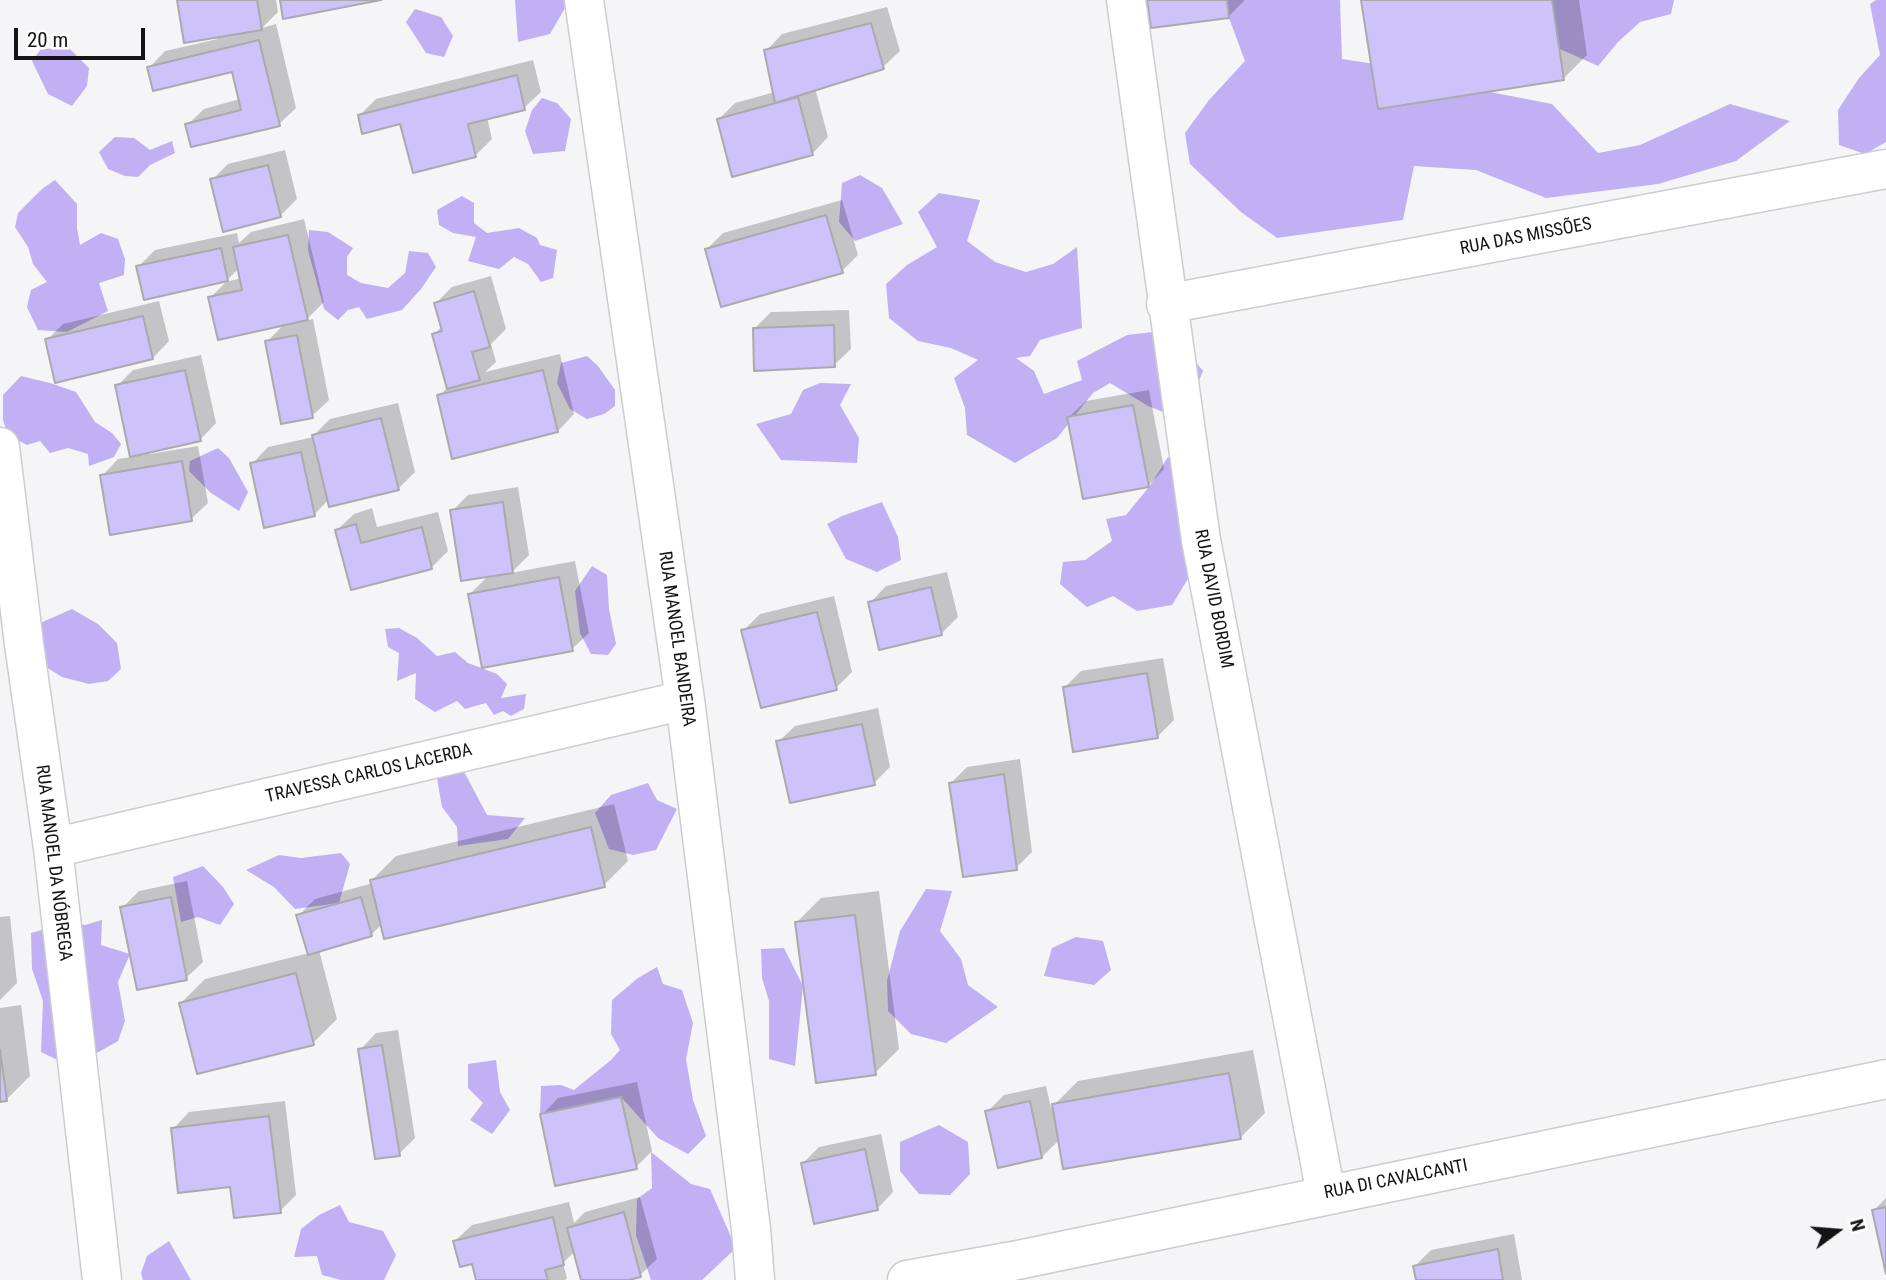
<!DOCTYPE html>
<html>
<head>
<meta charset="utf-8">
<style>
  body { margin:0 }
  #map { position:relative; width:1886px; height:1280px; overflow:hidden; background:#f5f4f7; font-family:"Roboto Condensed",sans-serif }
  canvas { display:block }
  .north { position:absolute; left:1802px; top:1196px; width:70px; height:70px; -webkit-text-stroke:5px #fff; paint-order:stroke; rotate:74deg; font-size:19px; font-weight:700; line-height:28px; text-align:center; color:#141415 }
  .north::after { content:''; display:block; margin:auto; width:24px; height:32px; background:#141415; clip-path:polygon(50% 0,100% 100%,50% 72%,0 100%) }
  .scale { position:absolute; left:14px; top:28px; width:131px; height:32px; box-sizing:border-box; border:4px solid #141415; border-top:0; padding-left:9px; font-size:21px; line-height:24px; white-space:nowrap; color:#141415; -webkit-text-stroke:5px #fff; paint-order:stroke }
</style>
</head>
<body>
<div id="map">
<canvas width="1886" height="1280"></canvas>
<div class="north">N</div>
<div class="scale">20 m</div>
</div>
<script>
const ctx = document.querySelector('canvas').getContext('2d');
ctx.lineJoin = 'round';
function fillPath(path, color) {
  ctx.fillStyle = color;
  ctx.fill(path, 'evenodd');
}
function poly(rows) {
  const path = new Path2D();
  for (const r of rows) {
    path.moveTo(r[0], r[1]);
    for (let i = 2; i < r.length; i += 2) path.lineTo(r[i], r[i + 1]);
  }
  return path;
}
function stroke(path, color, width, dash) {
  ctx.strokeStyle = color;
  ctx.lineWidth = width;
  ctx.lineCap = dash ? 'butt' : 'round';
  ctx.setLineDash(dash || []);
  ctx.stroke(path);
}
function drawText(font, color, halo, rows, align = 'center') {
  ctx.font = font + ' "Roboto Condensed",sans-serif';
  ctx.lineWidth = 5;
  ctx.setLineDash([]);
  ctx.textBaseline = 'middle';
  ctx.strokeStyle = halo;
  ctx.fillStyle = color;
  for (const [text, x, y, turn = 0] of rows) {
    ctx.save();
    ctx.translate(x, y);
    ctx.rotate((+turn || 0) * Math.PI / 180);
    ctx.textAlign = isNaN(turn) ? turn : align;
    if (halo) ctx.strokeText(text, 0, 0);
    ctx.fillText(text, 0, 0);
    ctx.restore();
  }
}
fillPath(poly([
  [515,0,568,0,569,1,550,34,518,42],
  [1227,0,1340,0,1342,59,1434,73,1490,92,1552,104,1598,153,1640,145,1730,104,1790,121,1736,161,1658,184,1546,198,1476,170,1414,166,1403,220,1277,238,1241,212,1190,164,1185,133,1209,100,1245,61,1229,18],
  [1543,0,1674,0,1671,14,1640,22,1618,42,1598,66,1560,49,1538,20],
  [1876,0,1886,0,1886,142,1865,154,1839,145,1838,110,1859,78,1880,55,1870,4],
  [415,9,441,17,453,36,444,57,426,53,406,22],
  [69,48,89,68,87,86,72,106,48,94,32,61,41,49],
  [542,98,557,103,571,119,565,151,533,154,525,131,532,110],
  [115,137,134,138,150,150,172,141,175,153,150,165,138,177,125,176,108,169,99,152],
  [860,175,882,188,903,224,855,241,839,222,842,183],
  [55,180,77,204,77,228,80,245,101,233,118,239,125,259,124,275,99,283,108,311,67,332,38,330,27,307,31,290,47,282,33,264,28,247,15,227,18,213,42,189],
  [939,193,980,200,967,241,995,262,1026,272,1053,264,1077,247,1082,328,1040,340,1030,356,1016,358,1034,371,1044,394,1082,380,1077,361,1127,335,1170,330,1203,371,1183,420,1148,406,1110,383,1093,393,1057,438,1015,463,967,435,965,408,954,378,978,360,951,348,918,341,889,318,886,284,907,265,937,247,918,212],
  [462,196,474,203,474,223,487,233,519,228,537,238,540,245,557,250,553,278,541,282,528,264,514,257,499,269,468,261,476,237,453,233,439,225,437,210],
  [309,230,328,232,353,248,347,257,347,275,361,283,388,288,405,273,409,251,428,253,436,267,421,289,402,310,367,319,359,307,348,310,338,320,324,309,308,250],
  [587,356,598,366,615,390,615,406,604,414,587,419,570,409,557,383,561,363],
  [21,376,50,383,76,392,95,422,112,433,121,444,114,457,89,466,88,454,68,448,50,453,40,441,27,445,8,435,3,420,3,395],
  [820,383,851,384,840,405,859,438,857,463,781,460,756,424,791,414,803,390],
  [218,448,229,458,248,492,239,511,211,493,189,471,190,461],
  [1168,457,1191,470,1189,577,1172,605,1137,611,1113,596,1087,607,1060,584,1063,562,1085,560,1112,541,1106,519,1126,515,1149,487],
  [882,502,898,537,901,560,877,572,846,559,827,524,842,516],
  [592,566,607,575,609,609,616,644,608,655,591,654,580,633,575,591],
  [72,609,98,624,117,643,121,669,108,681,89,684,62,677,41,664,38,624],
  [399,628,417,638,437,656,455,652,468,663,497,674,507,684,501,698,526,694,524,709,511,716,503,711,494,715,486,703,465,709,457,701,435,712,415,699,416,673,397,681,399,653,388,647,385,629],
  [460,764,487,815,525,818,508,839,458,846,457,827,442,807,437,778],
  [648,783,657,800,677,809,656,850,633,855,609,849,595,813,611,795],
  [341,853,350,864,339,903,295,909,274,887,246,870,279,855,301,858],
  [203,866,223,887,234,904,220,925,198,917,181,922,173,877],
  [926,889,952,891,940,931,961,959,968,985,998,1007,946,1043,911,1034,888,1011,887,981,900,931],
  [102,920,101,945,130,954,118,982,125,1021,118,1041,72,1067,41,1052,43,1001,32,969,31,933,71,922,85,925],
  [1076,937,1103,941,1111,970,1094,985,1044,976,1052,948],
  [784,948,803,986,795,1066,769,1059,769,1001,762,978,761,949],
  [657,967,663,984,682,990,693,1023,686,1059,693,1100,706,1136,688,1154,658,1138,621,1097,540,1114,541,1086,561,1085,574,1090,611,1060,620,1050,611,1034,612,1000,638,978],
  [496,1060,500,1092,510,1110,492,1134,470,1120,483,1103,468,1088,468,1064],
  [939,1125,968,1142,970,1174,950,1195,919,1194,900,1171,900,1142],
  [651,1152,691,1184,710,1189,736,1248,702,1280,651,1280,636,1235,637,1199,652,1188],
  [340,1205,349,1222,383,1231,396,1255,384,1280,341,1280,322,1275,317,1256,294,1257,301,1229,319,1215],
  [169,1241,191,1280,143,1280,141,1273,147,1256]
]), '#c2b0f5');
fillPath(poly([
  [178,0,276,0,278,12,262,28,276,24,296,108,279,124,187,125,204,109,240,99,233,70,149,68,165,51,218,39],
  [1149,0,1245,0,1228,17],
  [1363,0,1579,0,1587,55,1563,79],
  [887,7,900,51,883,67,815,88,828,137,812,154,719,119,735,103,775,92,766,51,782,34],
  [533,60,541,92,524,108,487,117,492,139,476,155,401,122,360,115,376,99],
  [285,150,297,199,280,216,212,180,228,164],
  [842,200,858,255,842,271,707,249,723,233],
  [304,219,324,302,305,321,313,319,329,400,312,416,267,342,285,323,210,298,226,282,242,278,239,268,227,280,138,267,155,250,237,233,239,243,251,232],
  [491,276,506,329,491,344,496,362,485,372,560,354,574,414,558,431,439,396,448,387,434,335,442,326,436,303,452,287],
  [159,301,169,341,153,358,47,340,63,324],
  [849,310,851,349,834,365,754,329,771,312],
  [201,355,216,423,200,440,150,451,150,454,198,446,208,503,191,519,102,476,118,459,132,457,117,386,133,370],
  [1149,390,1164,469,1148,486,1069,417,1086,401],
  [398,403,415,472,398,489,329,499,314,515,252,464,268,447,314,437,314,435,330,419],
  [518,487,529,555,511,573,575,561,589,633,572,649,470,594,489,575,452,511,468,495],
  [372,508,377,527,438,512,448,551,431,568,352,588,337,530,354,514],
  [947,572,958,617,941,634,870,603,886,586],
  [834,596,852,672,836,688,743,631,760,614],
  [1163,658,1174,720,1157,737,1065,687,1081,671],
  [878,708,890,767,874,783,778,742,795,726],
  [1020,759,1032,852,1016,868,951,783,967,767],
  [614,804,628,861,604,885,382,924,371,935,319,950,337,1019,313,1043,181,1003,205,979,309,953,298,916,315,899,373,883,372,880,396,856],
  [187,881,203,962,186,978,122,908,139,891],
  [879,891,899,1049,875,1073,797,922,821,898],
  [10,916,17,983,0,1000,0,917],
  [21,1005,30,1076,6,1100,0,1100,0,1008],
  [398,1030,415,1138,399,1154,360,1050,376,1033],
  [1253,1050,1265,1113,1241,1137,1060,1139,1042,1157,987,1112,1004,1095,1046,1086,1051,1108,1078,1081],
  [637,1082,652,1151,636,1167,542,1115,558,1098],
  [285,1101,296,1195,280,1211,231,1185,173,1129,189,1112],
  [881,1134,893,1192,877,1209,803,1163,819,1147],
  [640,1197,657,1259,640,1275,622,1280,583,1280,575,1251,563,1263,567,1278,565,1280,478,1280,474,1262,455,1241,472,1225,569,1202,574,1223,585,1212],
  [1886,1198,1886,1266,1873,1211],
  [1514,1234,1522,1280,1418,1280,1415,1266,1431,1250]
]), '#0003');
const building = poly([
  [177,0,257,0,262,30,184,43,177,0],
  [280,0,381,0,283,19,280,0],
  [1147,0,1227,0,1229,18,1151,28,1147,0],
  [1361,0,1552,0,1564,80,1378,109,1361,0],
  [871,23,884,69,775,103,764,50,871,23],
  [259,40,280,126,191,147,185,124,241,110,232,72,153,91,147,67,259,40],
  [517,75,525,110,468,124,476,157,413,173,400,124,362,134,358,115,517,75],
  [798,97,813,155,732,177,717,119,798,97],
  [268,165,281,217,223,232,210,179,268,165],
  [826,215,843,273,721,307,705,249,826,215],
  [288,235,308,320,218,340,208,297,242,290,233,247,288,235],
  [221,248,228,281,144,300,136,266,221,248],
  [474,291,490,347,472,352,480,380,447,389,432,334,442,331,434,303,474,291],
  [143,316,153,359,55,383,45,339,143,316],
  [834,325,835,367,754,371,753,328,834,325],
  [297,335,313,418,281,424,265,341,297,335],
  [185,370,201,441,130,457,115,385,185,370],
  [543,370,558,432,452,459,437,395,543,370],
  [1133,405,1149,487,1083,499,1067,417,1133,405],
  [381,418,399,490,329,507,312,435,381,418],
  [301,452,315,516,264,528,250,463,301,452],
  [182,461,192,521,110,535,100,475,182,461],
  [503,502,513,573,461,581,450,510,503,502],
  [356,524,361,543,422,527,432,569,351,590,335,530,356,524],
  [559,577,573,651,482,668,468,594,559,577],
  [931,587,942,635,879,650,868,602,931,587],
  [817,612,837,690,761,708,741,630,817,612],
  [1147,673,1158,738,1073,752,1063,687,1147,673],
  [862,724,875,785,790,803,776,741,862,724],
  [1004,774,1017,870,963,877,949,783,1004,774],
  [591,827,605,887,384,939,370,880,591,827],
  [171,897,187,980,137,990,120,907,171,897],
  [361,897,372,936,308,955,296,915,361,897],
  [855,915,876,1075,816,1083,795,922,855,915],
  [296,973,314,1045,197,1074,179,1003,296,973],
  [382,1045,400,1156,375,1159,358,1049,382,1045],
  [0,1050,7,1101,0,1102,0,1050],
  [1229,1073,1241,1139,1063,1169,1052,1104,1229,1073],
  [621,1097,637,1169,555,1186,540,1114,621,1097],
  [1030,1101,1042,1158,998,1168,985,1111,1030,1101],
  [269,1116,281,1213,234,1218,230,1187,178,1193,171,1128,269,1116],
  [865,1149,878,1210,814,1224,801,1163,865,1149],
  [1886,1207,1886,1274,1872,1210,1886,1207],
  [624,1212,641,1277,629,1280,581,1280,567,1228,624,1212],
  [553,1217,564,1265,545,1270,548,1280,476,1280,472,1264,460,1267,453,1241,553,1217],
  [1498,1249,1503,1280,1416,1280,1413,1266,1498,1249]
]);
fillPath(building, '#cdc2fa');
stroke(building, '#aaaaad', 2);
const street = poly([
  [584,0,685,700,751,1229,755,1280],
  [1126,0,1201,540,1326,1194],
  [1166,304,1886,169],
  [0,447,24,644,53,848,102,1280],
  [53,848,685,700],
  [907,1280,1013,1261,1886,1079]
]);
stroke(street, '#cdccd0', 41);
stroke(street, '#fff', 38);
drawText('18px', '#141415', '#fff', [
  ["RUA DAS MISSÕES",1526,237,-11],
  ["RUA DAVID BORDIM",1213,599,79],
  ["RUA MANOEL BANDEIRA",676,639,82],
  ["TRAVESSA CARLOS LACERDA",369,774,-13],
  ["RUA MANOEL DA NÓBREGA",53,863,83],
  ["RUA DI CAVALCANTI",1396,1180,-11]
]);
</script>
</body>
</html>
